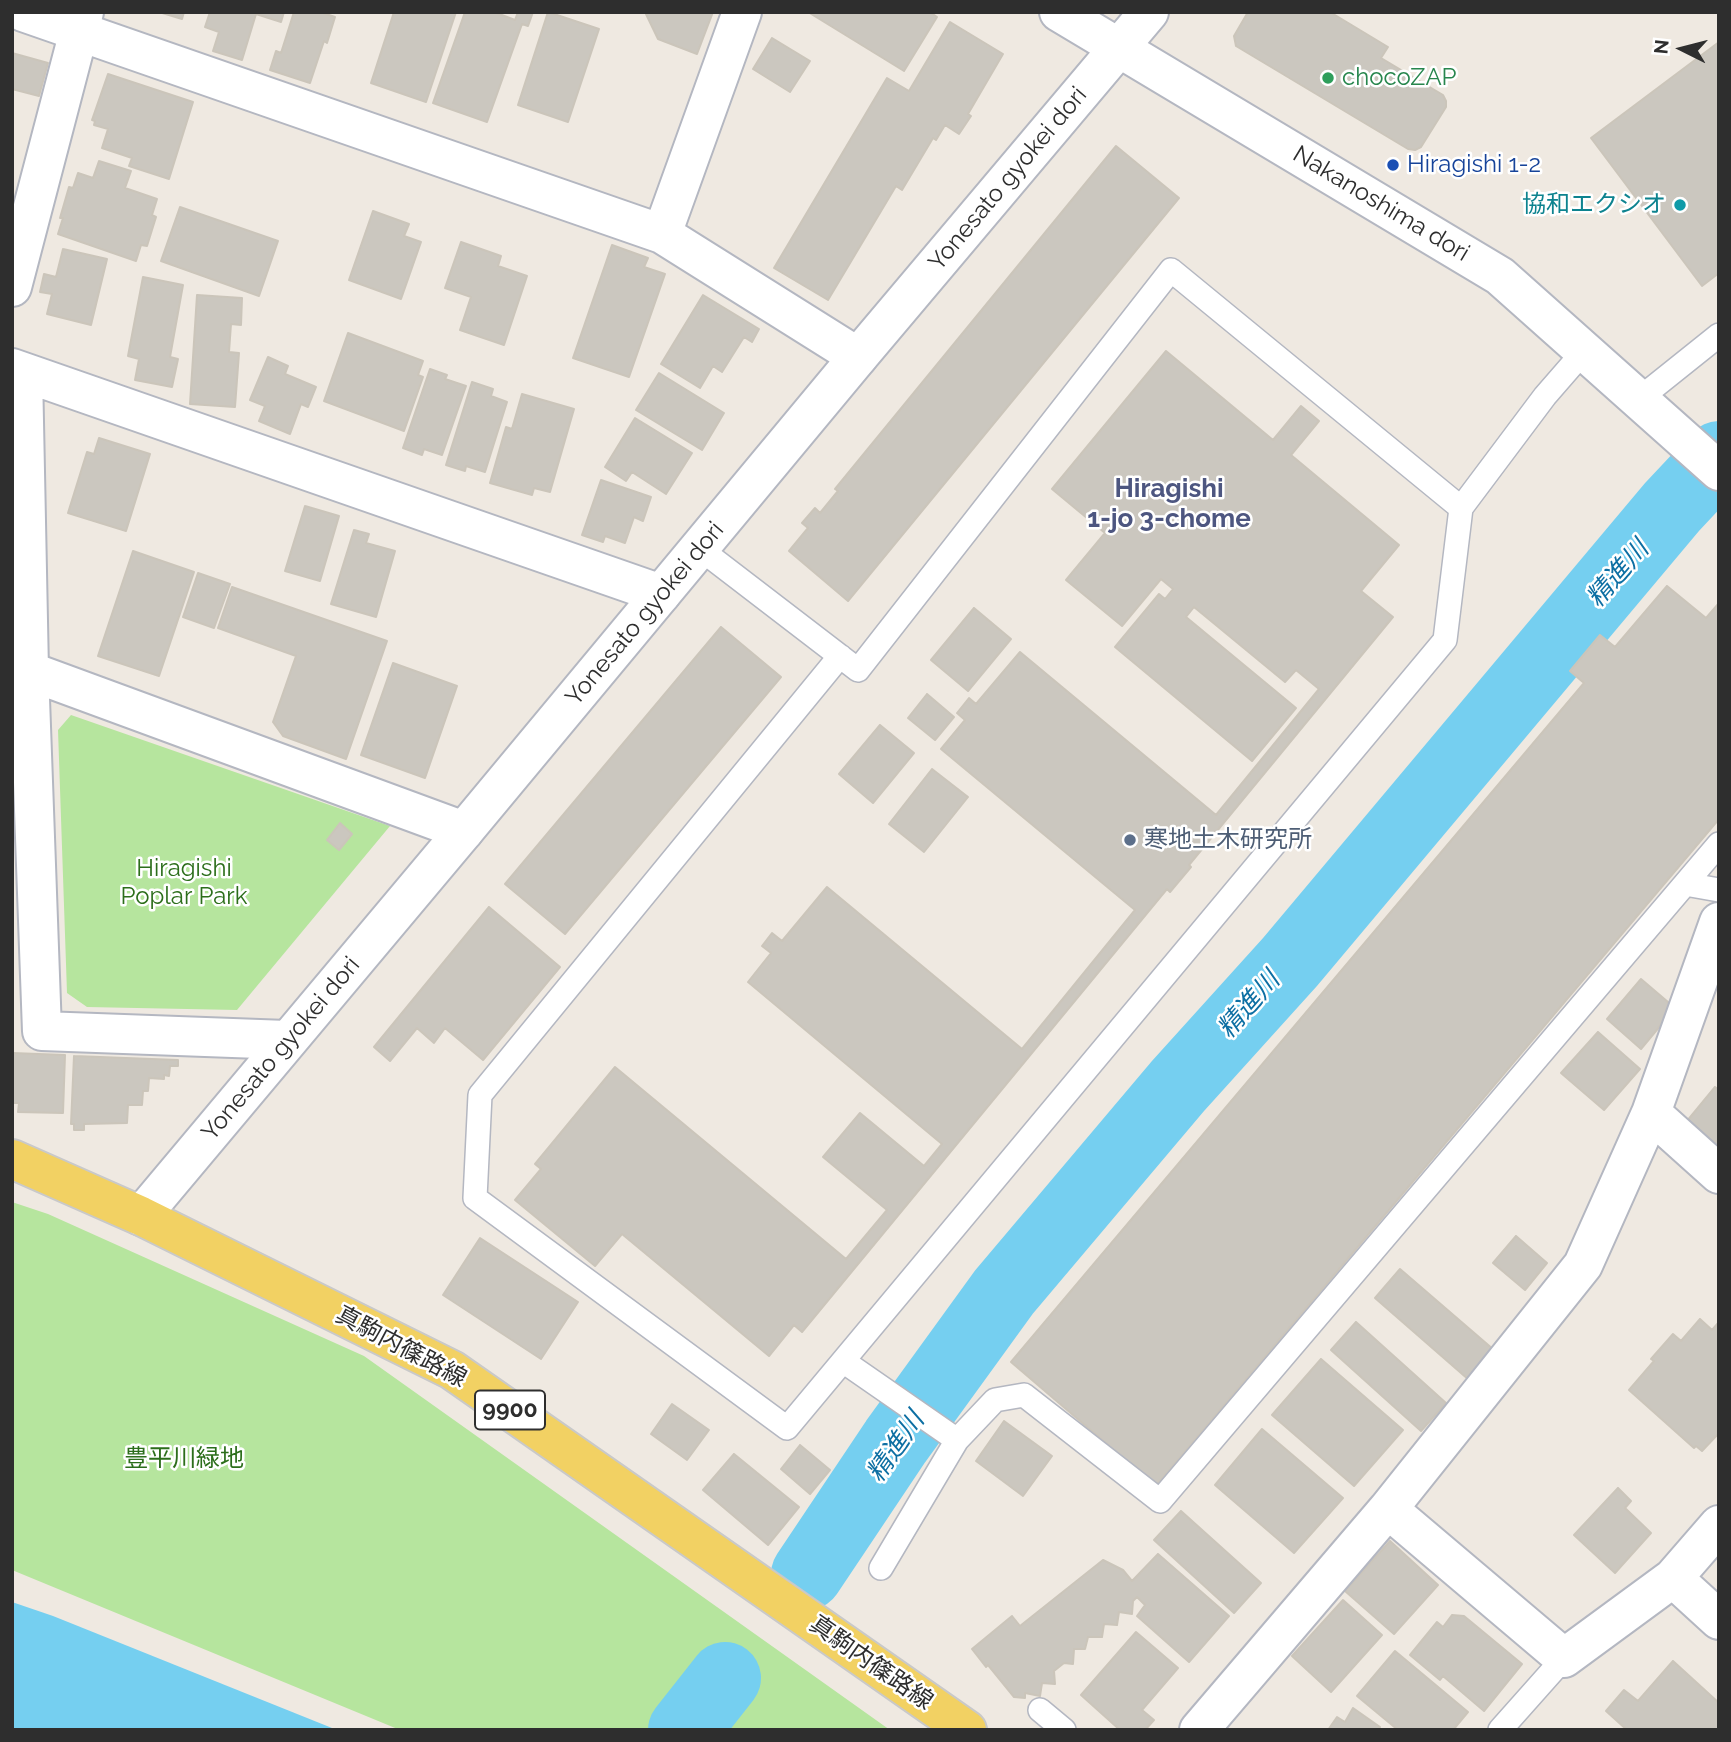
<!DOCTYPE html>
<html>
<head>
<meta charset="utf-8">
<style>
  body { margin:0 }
  #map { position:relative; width:1731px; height:1742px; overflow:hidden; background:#efe9e1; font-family:Raleway,sans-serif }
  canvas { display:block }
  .frame { position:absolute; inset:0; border:14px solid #2e2e2e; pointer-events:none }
  .north { position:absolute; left:1647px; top:14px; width:70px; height:70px; -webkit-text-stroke:5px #fff; paint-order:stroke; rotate:276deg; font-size:19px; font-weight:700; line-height:28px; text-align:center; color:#2e2e2e }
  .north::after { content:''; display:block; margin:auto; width:24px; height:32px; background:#2e2e2e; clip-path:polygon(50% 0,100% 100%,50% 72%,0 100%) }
</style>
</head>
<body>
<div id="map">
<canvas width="1731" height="1742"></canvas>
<div class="frame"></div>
<div class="north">N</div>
</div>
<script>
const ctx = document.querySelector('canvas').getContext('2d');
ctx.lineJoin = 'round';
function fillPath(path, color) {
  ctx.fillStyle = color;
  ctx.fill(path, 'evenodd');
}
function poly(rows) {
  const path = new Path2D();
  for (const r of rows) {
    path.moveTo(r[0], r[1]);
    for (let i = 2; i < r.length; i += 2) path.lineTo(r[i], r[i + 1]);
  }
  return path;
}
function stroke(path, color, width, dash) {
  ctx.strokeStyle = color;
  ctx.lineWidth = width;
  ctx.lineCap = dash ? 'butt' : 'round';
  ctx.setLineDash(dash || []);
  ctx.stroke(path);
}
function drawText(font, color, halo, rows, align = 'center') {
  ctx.font = font + ' Raleway,"Noto Sans JP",sans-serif';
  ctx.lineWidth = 5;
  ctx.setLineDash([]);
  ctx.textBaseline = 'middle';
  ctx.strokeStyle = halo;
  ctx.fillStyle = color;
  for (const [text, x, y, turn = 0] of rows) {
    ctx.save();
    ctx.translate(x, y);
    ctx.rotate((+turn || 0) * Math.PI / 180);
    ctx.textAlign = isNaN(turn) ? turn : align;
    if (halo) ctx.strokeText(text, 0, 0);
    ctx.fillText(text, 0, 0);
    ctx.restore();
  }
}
fillPath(poly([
  [71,715,390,826,237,1010,87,1007,67,993,58,730],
  [12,1202,48,1214,364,1356,890,1730,400,1730,12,1570]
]), '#b6e59e');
fillPath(poly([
  [12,1602,53,1616,337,1730,12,1730]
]), '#75cff0');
stroke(poly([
  [807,1574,896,1441,1004,1292,1178,1086,1290,962,1672,507,1719,457],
  [684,1730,725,1678]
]), '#75cff0', 72);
const building = poly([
  [159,12,184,12,182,19,159,12],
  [210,12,284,12,281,22,256,14,242,60,213,51,219,32,205,27,210,12],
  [294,12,320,12,335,17,327,43,324,41,310,83,270,70,276,51,281,53,294,12],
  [394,12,456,12,426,102,371,83,394,12],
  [465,12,494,12,515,20,518,12,533,12,528,26,522,24,487,122,433,103,465,12],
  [548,12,599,29,568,122,518,105,548,12],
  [645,12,713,12,697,54,658,39,645,12],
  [808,12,930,12,937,17,904,71,808,12],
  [1248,12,1330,12,1388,47,1381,58,1443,95,1446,101,1446,107,1421,147,1415,150,1408,149,1236,46,1234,36,1248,12],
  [950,22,1003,54,968,114,971,116,959,134,945,125,936,140,933,138,902,190,896,186,828,300,774,268,887,78,909,91,950,22],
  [772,38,810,61,790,92,753,69,772,38],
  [1719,42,1719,273,1702,286,1591,138,1719,42],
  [12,53,48,63,39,96,12,89,12,53],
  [108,74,193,102,169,179,129,166,132,158,102,148,108,129,94,125,95,121,92,120,108,74],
  [1116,146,1179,198,848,601,789,551,808,528,802,523,815,508,820,513,838,491,835,489,1116,146],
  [99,161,131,171,125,188,157,199,152,215,156,217,147,246,141,245,136,261,58,234,63,218,60,218,69,187,73,188,78,173,93,178,99,161],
  [180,207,278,241,259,296,161,261,180,207],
  [373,211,409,224,404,236,421,242,401,299,349,280,373,211],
  [461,242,501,256,498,266,527,276,504,345,460,330,471,297,445,288,461,242],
  [612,245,648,258,644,267,665,274,629,377,573,358,612,245],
  [63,249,107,259,91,325,47,314,52,294,40,292,44,274,56,277,63,249],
  [143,277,183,285,170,357,178,359,172,387,135,380,139,359,128,356,143,277],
  [197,295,242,298,241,325,231,324,229,352,239,353,235,407,190,404,197,295],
  [703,295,759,329,752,342,744,337,722,372,713,366,700,388,661,364,703,295],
  [348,333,423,361,418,375,423,377,404,431,324,401,348,333],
  [1166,351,1273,440,1301,406,1319,421,1291,455,1399,545,1361,591,1393,617,1189,865,1191,867,1170,892,1167,889,802,1332,794,1325,769,1356,622,1234,595,1266,515,1200,541,1169,535,1164,615,1067,846,1259,887,1210,823,1157,860,1113,924,1166,942,1144,748,982,771,953,762,946,772,933,782,941,827,887,1022,1049,1135,910,941,749,965,720,957,713,969,698,976,704,1020,652,1216,815,1319,689,1296,670,1285,682,1194,607,1186,617,1296,708,1252,761,1115,647,1159,594,1165,599,1173,589,1161,579,1122,626,1066,580,1105,533,1052,489,1166,351],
  [268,357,288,366,285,374,316,387,308,407,301,404,290,434,259,421,265,406,250,400,268,357],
  [430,369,447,375,445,379,466,386,442,455,424,449,422,455,403,448,430,369],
  [659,373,724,413,702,450,636,410,659,373],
  [472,382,493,389,491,396,507,402,485,472,466,466,465,471,446,465,472,382],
  [522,394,574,409,550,492,534,488,532,495,490,483,506,427,512,429,522,394],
  [635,418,692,453,666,494,632,472,626,481,605,467,635,418],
  [99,438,150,454,126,531,68,513,87,452,94,454,99,438],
  [601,480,651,497,643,521,634,517,625,543,605,536,603,542,582,535,601,480],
  [305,506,339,516,320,581,285,571,305,506],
  [354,530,369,534,366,543,395,551,376,617,331,604,354,530],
  [133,551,194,572,159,676,98,656,133,551],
  [198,573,230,584,214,628,183,617,198,573],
  [1667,586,1706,618,1719,603,1719,819,1156,1486,1011,1362,1584,683,1570,671,1600,635,1615,647,1667,586],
  [232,587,387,641,346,759,283,736,273,722,296,656,218,628,232,587],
  [974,608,1011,639,968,691,931,660,974,608],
  [721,627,781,677,565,934,505,884,721,627],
  [393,663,457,686,425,778,361,755,393,663],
  [927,694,954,717,935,740,908,718,927,694],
  [880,725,914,753,873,803,839,774,880,725],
  [932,769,968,797,924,852,889,824,932,769],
  [340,823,352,834,339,850,327,840,340,823],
  [489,907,560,967,483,1060,445,1028,434,1043,417,1028,390,1061,374,1047,489,907],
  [1641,979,1675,1008,1641,1049,1607,1019,1641,979],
  [1598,1032,1640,1069,1604,1110,1561,1073,1598,1032],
  [12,1053,65,1055,63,1113,18,1112,19,1103,12,1103,12,1053],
  [74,1056,178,1060,178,1066,170,1066,169,1076,164,1075,164,1079,149,1078,148,1091,143,1091,142,1105,128,1105,127,1123,84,1124,84,1130,74,1130,74,1124,71,1124,74,1056],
  [1715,1087,1719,1090,1719,1148,1687,1121,1715,1087],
  [1516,1236,1547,1263,1525,1290,1493,1263,1516,1236],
  [480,1238,578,1302,541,1359,443,1295,480,1238],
  [1400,1269,1494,1350,1469,1380,1375,1298,1400,1269],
  [1700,1319,1712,1330,1719,1322,1719,1433,1702,1451,1696,1446,1694,1448,1629,1390,1654,1361,1651,1359,1673,1334,1681,1341,1700,1319],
  [1356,1322,1446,1403,1421,1431,1331,1350,1356,1322],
  [1321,1359,1403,1430,1354,1486,1272,1415,1321,1359],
  [672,1404,709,1430,687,1460,651,1434,672,1404],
  [1004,1421,1052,1456,1023,1496,976,1461,1004,1421],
  [1262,1429,1343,1498,1294,1553,1215,1485,1262,1429],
  [800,1445,830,1470,810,1494,781,1469,800,1445],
  [734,1454,799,1507,768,1545,703,1490,734,1454],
  [1618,1488,1631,1501,1625,1508,1651,1533,1615,1573,1574,1535,1618,1488],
  [1181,1511,1261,1583,1234,1613,1154,1540,1181,1511],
  [1390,1541,1438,1585,1394,1634,1345,1591,1390,1541],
  [1158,1554,1229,1616,1189,1662,1137,1616,1145,1605,1137,1597,1133,1601,1132,1614,1119,1612,1117,1625,1104,1624,1102,1637,1088,1637,1085,1649,1074,1649,1073,1664,1064,1663,1054,1671,1055,1684,1042,1683,1040,1696,1025,1693,1025,1698,1014,1697,988,1665,986,1667,972,1649,1012,1616,1020,1626,1103,1560,1123,1570,1132,1581,1158,1554],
  [1343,1600,1382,1635,1331,1692,1292,1656,1343,1600],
  [1452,1615,1464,1616,1522,1664,1484,1711,1443,1676,1440,1680,1410,1655,1437,1622,1443,1627,1452,1615],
  [1136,1632,1178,1668,1142,1710,1154,1720,1145,1730,1120,1730,1081,1695,1136,1632],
  [1395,1651,1468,1712,1453,1730,1398,1730,1357,1696,1395,1651],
  [1673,1661,1719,1703,1719,1730,1627,1730,1606,1711,1624,1690,1638,1701,1673,1661],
  [1353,1708,1380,1727,1378,1730,1328,1730,1337,1717,1345,1722,1353,1708]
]);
fillPath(building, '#cbc7bf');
stroke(building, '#cbc5ba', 2);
const lane = poly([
  [1639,399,1719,335],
  [699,548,858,670,1171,270,1461,508],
  [840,656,480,1095,475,1198,787,1428,1445,640,1461,508,1545,396,1585,350],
  [1685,884,1719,890],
  [843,1361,957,1440,881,1568],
  [957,1440,995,1400,1024,1395,1160,1501,1719,844],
  [1040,1710,1064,1730],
  [1500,1730,1564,1658]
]);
const street = poly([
  [23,12,662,234,858,357],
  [662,234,742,12],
  [12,287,84,12],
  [12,368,661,594],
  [23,372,29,671,42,1031,287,1040],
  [29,671,464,831],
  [1651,1113,1719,1174],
  [1388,1509,1564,1658,1673,1578,1719,1525],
  [1673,1578,1719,1620],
  [1199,1730,1388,1509,1583,1265,1651,1113,1719,922]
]);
const secondary = poly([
  [1059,12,1500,276,1719,471],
  [141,1216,464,831,858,357,1149,12]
]);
const primary = poly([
  [12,1159,141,1216,452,1370,967,1730]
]);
stroke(lane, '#b4b7c1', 26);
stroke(street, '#b4b7c1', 42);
stroke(secondary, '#b4b7c1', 42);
stroke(primary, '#c9c9c9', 42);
stroke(lane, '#fff', 23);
stroke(street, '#fff', 38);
stroke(secondary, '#fff', 38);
stroke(primary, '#f2d163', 38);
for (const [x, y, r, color] of [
  [1328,78,7,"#2e9e5b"],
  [1393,165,7,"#1a4fb4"],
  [1680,205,7,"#0f9aa8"],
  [1130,840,7,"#5c6f8a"]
]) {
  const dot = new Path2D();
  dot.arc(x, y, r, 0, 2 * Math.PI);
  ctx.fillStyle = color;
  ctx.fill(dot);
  stroke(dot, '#fff', 2.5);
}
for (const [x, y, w] of [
  [510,1410,70]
]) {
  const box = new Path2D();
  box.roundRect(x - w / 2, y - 19.5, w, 39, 5);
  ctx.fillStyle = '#fff';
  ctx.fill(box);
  stroke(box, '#2e2e2e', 2);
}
drawText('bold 23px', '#2e2e2e', null, [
  ["9900",510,1410]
]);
drawText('24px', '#27864d', '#fff', [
  ["chocoZAP",1342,78]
], 'left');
drawText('24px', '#164399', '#fff', [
  ["Hiragishi 1-2",1407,165]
], 'left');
drawText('24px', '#2e2e2e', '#fff', [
  ["Yonesato gyokei dori",1008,179,-50],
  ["Nakanoshima dori",1381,204,31],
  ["Yonesato gyokei dori",645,614,-50],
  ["Yonesato gyokei dori",281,1049,-50],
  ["真駒内篠路線",401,1347,28],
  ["真駒内篠路線",871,1663,35]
]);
drawText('24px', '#0d838f', '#fff', [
  ["協和エクシオ",1666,205]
], 'right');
drawText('24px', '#4e5e75', '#fff', [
  ["寒地土木研究所",1144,840]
], 'left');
drawText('24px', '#2c6e1b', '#fff', [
  ["Hiragishi",184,869],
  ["Poplar Park",184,897],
  ["豊平川緑地",184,1459]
]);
drawText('bold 26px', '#4d5680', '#fff', [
  ["Hiragishi",1169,489],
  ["1-jo 3-chome",1169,519]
]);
drawText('italic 26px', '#0d6fa3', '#fff', [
  ["精進川",1618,574,-49],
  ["精進川",1249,1005,-49],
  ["精進川",896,1447,-55]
]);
</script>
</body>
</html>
